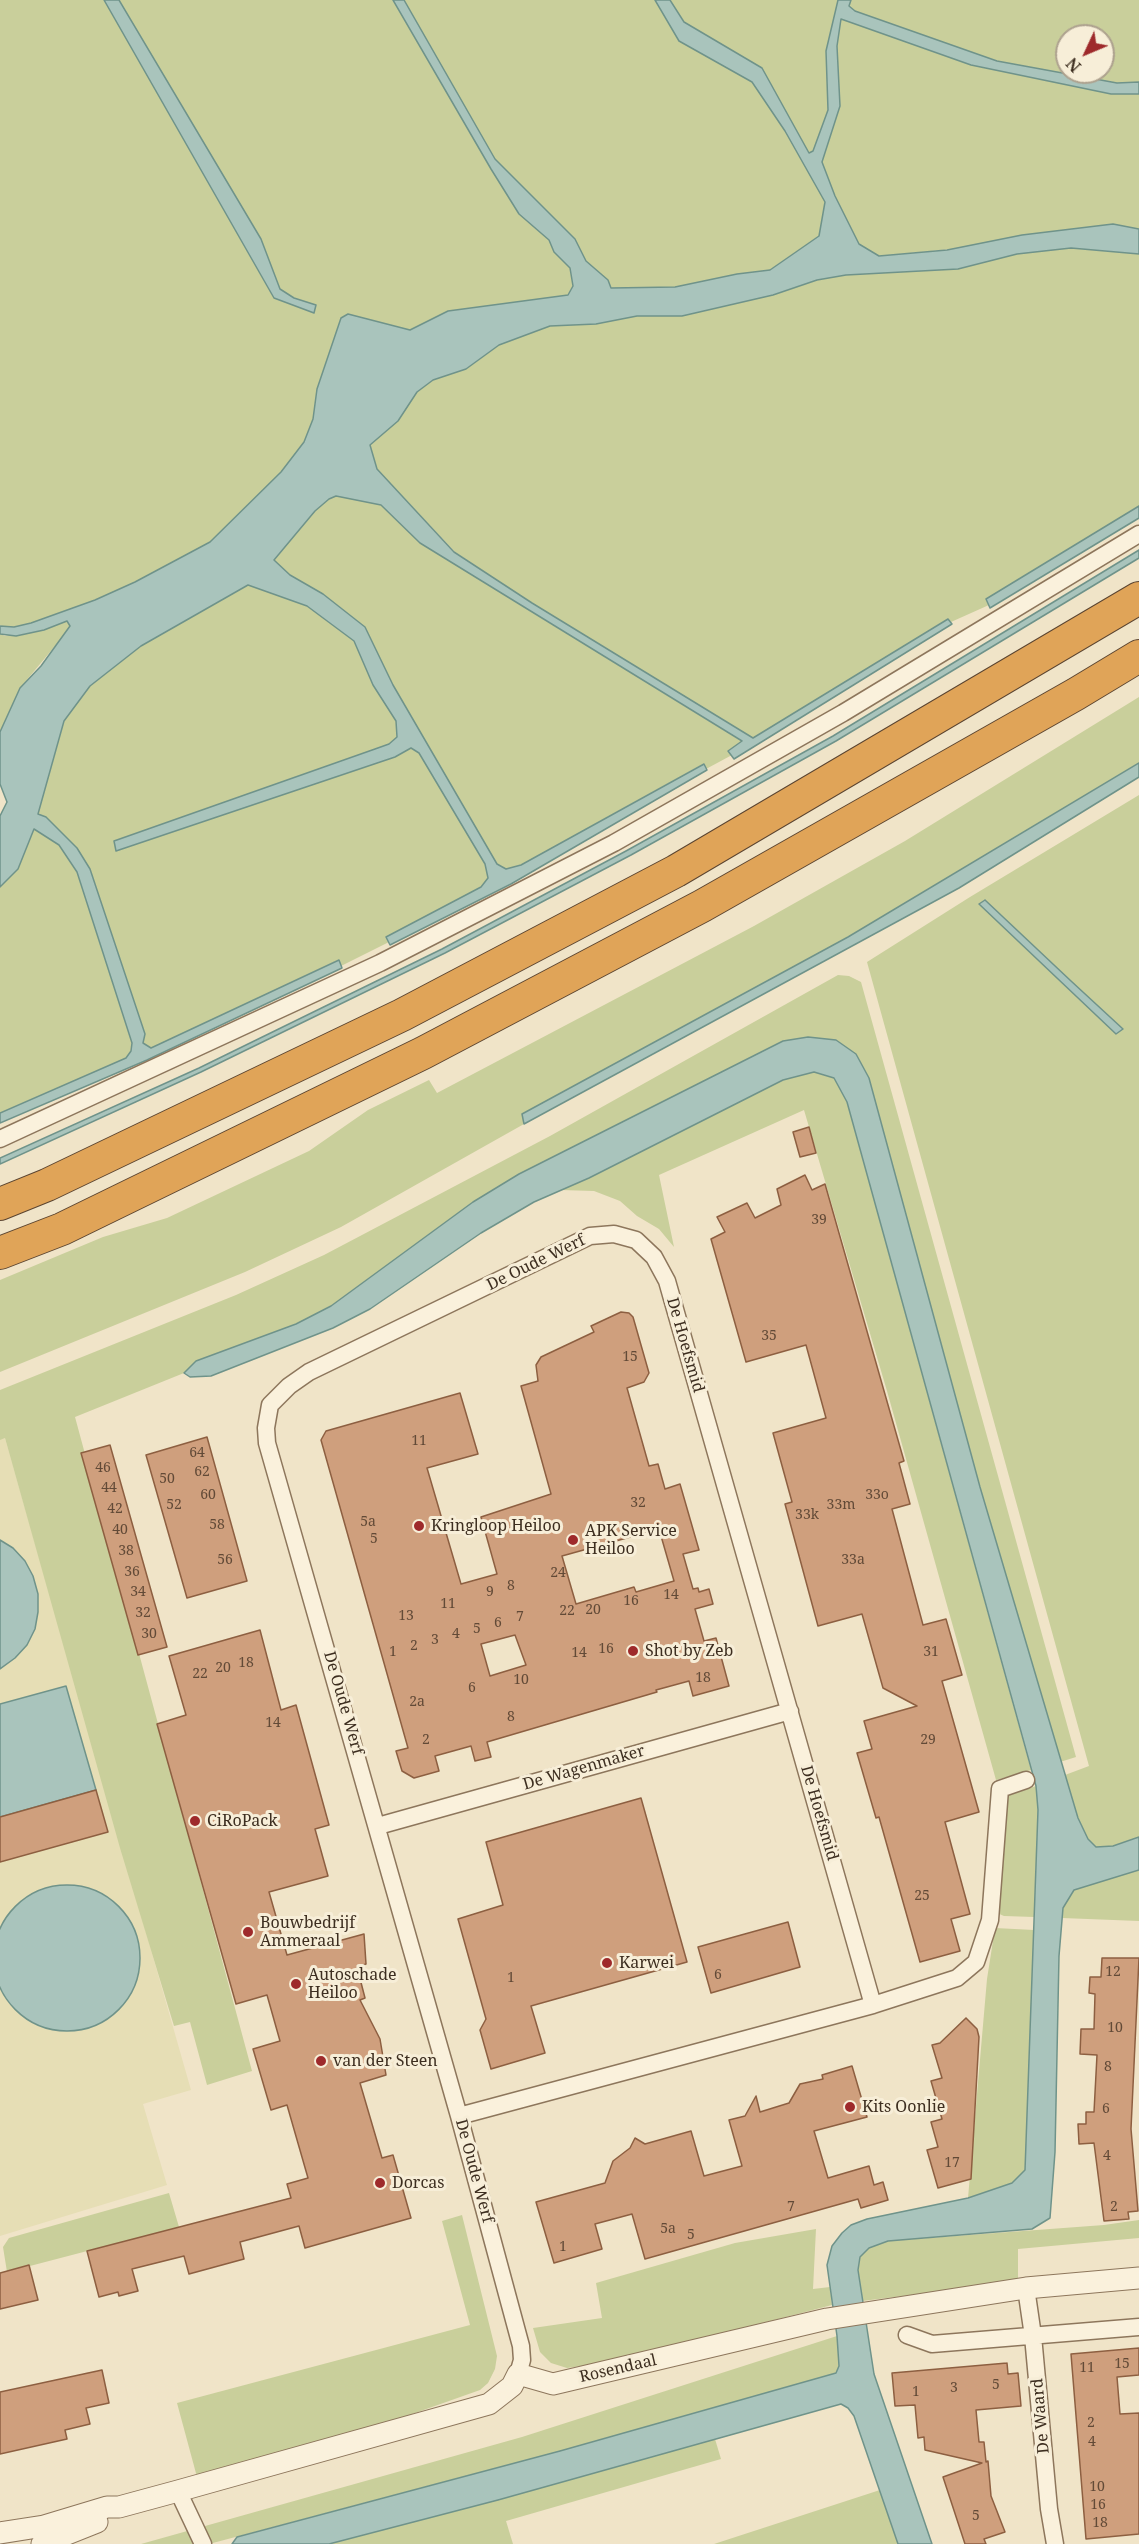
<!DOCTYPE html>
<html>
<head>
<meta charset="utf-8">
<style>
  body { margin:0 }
  #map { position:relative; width:1139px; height:2544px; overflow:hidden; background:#f0e4c8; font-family:"Noto Serif",serif }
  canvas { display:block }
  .north { position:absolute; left:1055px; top:24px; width:60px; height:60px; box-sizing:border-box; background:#f7eed8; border:2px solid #ada18e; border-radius:50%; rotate:226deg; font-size:16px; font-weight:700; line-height:24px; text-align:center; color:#3d2e20 }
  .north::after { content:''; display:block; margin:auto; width:21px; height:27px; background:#9e2a2b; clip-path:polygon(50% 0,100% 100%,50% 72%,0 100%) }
</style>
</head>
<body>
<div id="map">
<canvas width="1139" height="2544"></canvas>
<div class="north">N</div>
</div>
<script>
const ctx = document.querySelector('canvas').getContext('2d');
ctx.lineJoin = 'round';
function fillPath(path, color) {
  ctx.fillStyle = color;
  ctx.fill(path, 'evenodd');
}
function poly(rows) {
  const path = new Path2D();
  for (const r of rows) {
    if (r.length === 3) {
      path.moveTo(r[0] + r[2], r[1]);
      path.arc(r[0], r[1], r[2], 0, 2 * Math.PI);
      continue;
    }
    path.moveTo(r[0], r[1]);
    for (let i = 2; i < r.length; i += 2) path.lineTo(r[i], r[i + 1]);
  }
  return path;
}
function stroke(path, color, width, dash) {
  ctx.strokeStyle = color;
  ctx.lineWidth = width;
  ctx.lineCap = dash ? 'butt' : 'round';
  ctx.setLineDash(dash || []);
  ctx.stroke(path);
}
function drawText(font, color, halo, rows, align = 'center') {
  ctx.font = font + ' "Noto Serif",serif';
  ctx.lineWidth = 6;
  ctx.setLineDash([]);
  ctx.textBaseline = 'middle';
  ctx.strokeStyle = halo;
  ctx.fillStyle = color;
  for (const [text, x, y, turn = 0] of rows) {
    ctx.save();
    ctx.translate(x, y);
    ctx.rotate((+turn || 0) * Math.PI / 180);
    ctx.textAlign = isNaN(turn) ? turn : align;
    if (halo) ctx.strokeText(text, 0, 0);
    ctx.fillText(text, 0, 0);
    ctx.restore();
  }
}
fillPath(poly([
  [5,1438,191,2090,143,2104,167,2185,0,2236,0,1439]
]), '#e6deb5');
fillPath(poly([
  [0,0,104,0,274,298,315,305,294,298,280,289,118,0,1139,0,1139,231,879,256,859,244,819,236,770,270,737,274,675,287,571,289,568,295,448,311,410,330,341,318,317,389,313,419,304,442,281,472,210,542,135,582,95,600,31,623,14,627,2,626,0,625],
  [1067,36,1103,36,1103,72,1067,72],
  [1071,248,1139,254,1139,506,986,599,989,605,951,622,948,619,753,738,532,603,455,552,377,469,370,445,398,421,417,392,433,380,466,369,499,345,550,326,596,324,637,316,682,316,773,295,817,280,846,275,958,269,1017,254],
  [336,496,381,505,420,543,743,742,729,751,732,755,706,769,703,764,521,865,506,869,497,864,393,685,365,627,323,594,290,575,274,560,315,511,329,499],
  [248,585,307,606,354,641,373,685,396,721,397,737,389,744,375,749,114,842,395,757,410,748,419,753,485,864,488,878,481,887,386,937,389,942,341,966,338,960,151,1049,143,1043,145,1034,90,869,77,848,46,817,38,814,64,721,90,686,141,646],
  [67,621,70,626,60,640,20,688,0,732,0,634,5,636],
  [1139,697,1139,763,848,937,522,1114,524,1124,341,1227,245,1272,0,1372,0,1280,103,1237,167,1218,309,1151,368,1110,429,1080,437,1093,754,926,905,841],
  [1139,795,1139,1837,1113,1846,1096,1847,1088,1839,1078,1818,1065,1775,1089,1766,867,962,970,897],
  [34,829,59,845,77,872,132,1043,131,1051,126,1058,0,1113,0,887,18,869],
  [838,975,849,976,861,982,1076,1757,1060,1762,980,1487,869,1078,808,1037,783,1041,519,1174,473,1202,331,1306,296,1324,196,1361,184,1373,75,1417,252,2071,207,2085,190,2022,174,2026,120,1848,5,1438,0,1440,0,1390,236,1295,324,1255,550,1136],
  [814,1072,834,1078,847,1102,1031,1770,996,1780,887,1391,804,1110,659,1175,674,1247,659,1229,637,1216,620,1201,594,1191,560,1190,783,1080],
  [1036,1786,1038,1810,1034,1917,1004,1916,997,1913,1007,1796],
  [1139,1870,1139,1921,1062,1918,1063,1908,1074,1890],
  [995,1928,1034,1930,1025,2170,1012,2183,968,2198,987,1979],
  [169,2193,179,2227,7,2272,3,2247,9,2238],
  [462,2215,497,2356,495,2369,488,2383,480,2390,387,2423,197,2477,177,2403,470,2325,442,2221],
  [1139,2220,1139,2238,1018,2249,1018,2282,862,2301,858,2270,860,2257,869,2248,888,2241,1104,2225],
  [816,2229,813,2289,830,2287,832,2305,617,2361,567,2368,551,2363,540,2352,533,2328,602,2318,596,2283,735,2243],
  [837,2336,839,2366,836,2373,560,2451,209,2544,141,2544,522,2437],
  [715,2439,721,2459,506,2521,513,2544,329,2544,498,2500],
  [880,2490,898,2544,714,2544]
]), '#c9cf9b');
const water = poly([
  [104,0,119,0,261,239,280,289,294,298,316,305,314,313,274,298,104,0],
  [393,0,404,0,495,159,575,239,586,261,608,280,611,288,675,287,737,274,770,270,819,236,825,202,785,131,752,82,679,41,655,0,670,0,684,22,762,68,809,153,813,151,828,110,826,51,838,0,851,0,849,6,855,11,997,61,1117,83,1139,82,1139,94,1111,94,971,65,841,19,837,46,840,106,822,162,835,196,859,244,879,256,947,250,1022,235,1113,224,1139,229,1139,254,1071,248,1017,254,958,269,846,275,817,280,773,295,682,316,637,316,596,324,550,326,499,345,466,369,433,380,417,392,398,421,370,445,377,469,454,552,532,603,753,738,948,619,952,624,734,759,728,751,742,741,420,543,381,505,336,496,329,499,315,511,274,560,290,575,323,594,365,627,393,685,497,864,506,869,521,865,704,764,707,770,511,884,390,945,386,937,481,887,488,878,485,864,419,753,411,748,395,757,116,851,114,841,375,749,389,744,397,737,396,721,373,685,354,641,307,606,248,585,141,646,90,686,64,721,38,814,46,817,77,848,90,869,145,1034,143,1043,151,1048,339,960,342,968,147,1060,0,1123,0,1113,126,1058,131,1051,132,1043,77,872,59,845,34,829,18,869,0,887,0,816,7,802,0,784,0,732,20,688,41,666,70,626,67,621,44,630,16,636,0,634,0,626,14,627,31,623,95,600,135,582,210,542,281,472,304,442,313,419,317,389,341,318,348,314,410,330,448,311,568,295,573,286,570,268,554,252,549,240,519,214,491,169,393,0],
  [1139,506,1139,518,990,608,986,599,1139,506],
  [1139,550,1139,558,836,741,631,855,445,953,201,1072,0,1164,0,1158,199,1068,442,949,626,851,833,736,1139,550],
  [1139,763,1139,777,959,888,524,1124,522,1114,848,937,1139,763],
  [985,900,1071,981,1123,1029,1116,1034,979,904,985,900],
  [808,1037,836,1040,856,1054,869,1078,980,1487,1078,1818,1088,1839,1096,1847,1113,1846,1139,1837,1139,1870,1074,1890,1063,1908,1059,1956,1055,2152,1050,2218,1032,2229,888,2241,869,2248,860,2257,858,2270,874,2374,932,2544,898,2544,854,2416,848,2408,841,2404,498,2500,329,2544,232,2544,237,2537,560,2451,836,2373,839,2366,837,2336,827,2265,832,2246,842,2233,851,2225,867,2219,968,2198,1012,2183,1025,2170,1038,1810,1036,1786,847,1102,834,1078,814,1072,783,1080,589,1178,534,1202,481,1233,370,1309,333,1328,211,1376,190,1377,184,1373,196,1361,296,1324,331,1306,473,1202,519,1174,783,1041,808,1037],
  [0,1540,13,1548,25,1561,33,1576,38,1594,38,1612,35,1629,27,1645,15,1658,0,1669,0,1540],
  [66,1686,96,1790,0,1817,0,1704,66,1686],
  [67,1958,73]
]);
fillPath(water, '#a9c4bc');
stroke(water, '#6f938a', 1.5);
const building = poly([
  [809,1127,816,1153,800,1157,793,1132,809,1127],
  [805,1175,812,1190,825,1184,904,1461,899,1463,910,1504,892,1509,923,1625,946,1619,962,1675,942,1681,979,1812,945,1822,970,1914,951,1919,960,1951,920,1962,879,1817,876,1818,857,1753,872,1749,864,1721,917,1706,883,1688,862,1614,818,1626,785,1504,792,1502,773,1433,826,1418,806,1345,746,1362,711,1239,725,1232,717,1217,747,1203,755,1218,781,1205,777,1189,805,1175],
  [621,1312,629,1313,633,1317,649,1373,644,1382,627,1388,649,1466,658,1464,665,1489,680,1484,699,1550,683,1554,693,1589,698,1588,699,1592,709,1589,713,1604,695,1609,704,1641,716,1638,729,1686,693,1696,689,1681,656,1690,657,1692,487,1742,491,1757,475,1761,471,1746,435,1756,439,1771,414,1778,402,1771,396,1751,408,1748,321,1440,326,1431,460,1393,478,1454,427,1468,461,1584,497,1574,481,1517,551,1494,521,1386,538,1381,536,1365,541,1357,594,1332,591,1326,621,1312],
  [659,1529,674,1581,636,1592,634,1587,576,1604,562,1556,659,1529],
  [515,1635,526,1665,490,1676,481,1644,515,1635],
  [207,1437,247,1581,187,1598,146,1455,207,1437],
  [110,1445,167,1647,138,1655,81,1453,110,1445],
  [260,1630,281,1710,296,1705,329,1825,315,1829,328,1876,269,1892,287,1955,364,1934,366,1964,357,1967,365,1998,360,2000,380,2039,386,2075,360,2083,382,2158,393,2155,411,2218,305,2248,299,2226,240,2242,244,2259,189,2274,184,2256,132,2269,138,2291,119,2296,118,2292,99,2297,87,2251,291,2198,287,2184,308,2178,287,2105,271,2110,253,2049,280,2041,267,1995,236,2004,157,1724,186,1715,169,1656,260,1630],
  [96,1790,108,1832,0,1862,0,1817,96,1790],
  [641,1798,687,1962,531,2006,545,2053,491,2069,480,2030,486,2019,458,1919,503,1905,486,1842,641,1798],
  [788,1922,800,1967,711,1993,698,1947,788,1922],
  [1102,1958,1139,1958,1131,2129,1138,2211,1128,2212,1129,2219,1104,2221,1094,2143,1079,2144,1078,2124,1086,2124,1086,2112,1094,2112,1097,2055,1080,2054,1081,2029,1094,2029,1095,1994,1089,1993,1090,1977,1101,1977,1102,1958],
  [966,2018,977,2029,979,2037,971,2179,938,2188,927,2150,938,2147,931,2122,942,2119,931,2081,942,2078,932,2045,940,2043,966,2018],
  [852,2066,867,2117,814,2131,828,2178,869,2166,874,2185,883,2182,888,2200,861,2208,858,2199,645,2259,632,2214,595,2224,602,2249,554,2263,536,2202,605,2183,613,2161,630,2148,635,2138,645,2144,691,2131,704,2176,742,2166,729,2120,745,2116,756,2096,760,2112,789,2103,800,2084,823,2079,822,2075,852,2066],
  [29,2265,38,2300,0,2309,0,2273,29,2265],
  [1139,2348,1139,2375,1117,2377,1120,2414,1139,2413,1139,2534,1086,2539,1071,2354,1139,2348],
  [1007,2363,1008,2374,1018,2373,1021,2406,976,2410,979,2442,984,2442,986,2462,988,2461,991,2496,1005,2532,984,2539,986,2544,965,2544,943,2477,982,2463,925,2450,924,2437,918,2438,915,2405,895,2406,892,2373,1007,2363],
  [102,2370,109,2403,86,2408,90,2424,65,2430,67,2439,0,2454,0,2392,102,2370]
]);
fillPath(building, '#cf9f7d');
stroke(building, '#8d5f41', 1.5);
const minor = poly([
  [0,1139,380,963,614,843,843,713,1139,534],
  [378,1826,790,1711],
  [459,2116,873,2005,957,1978,976,1962,990,1920,1000,1789,1026,1780],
  [1026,2288,1033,2336,1049,2509,1055,2544],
  [907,2335,932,2344,1139,2327],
  [518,2374,522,2360,521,2346,459,2116,267,1443,266,1428,270,1405,289,1386,309,1372,590,1236,614,1234,636,1240,654,1257,667,1281,873,2005],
  [178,2491,203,2544]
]);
const tertiary = poly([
  [0,2533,44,2526,107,2507,119,2507,178,2491,489,2404,512,2386,518,2374,553,2384,827,2319,1026,2288,1139,2278],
  [42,2544,97,2522]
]);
const motorway = poly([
  [0,1204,47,1185,402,1015,676,871,1139,598],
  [0,1253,62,1229,423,1053,702,906,1076,694,1139,656]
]);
stroke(minor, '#8d765c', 19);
stroke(tertiary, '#8d765c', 23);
stroke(motorway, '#5b4430', 34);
stroke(minor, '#faf1dc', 16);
stroke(tertiary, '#faf1dc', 21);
stroke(motorway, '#e0a458', 32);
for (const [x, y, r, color] of [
  [419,1526,6,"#9e2a2b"],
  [573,1540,6,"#9e2a2b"],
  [633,1651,6,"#9e2a2b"],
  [195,1821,6,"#9e2a2b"],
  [248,1932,6,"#9e2a2b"],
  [607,1963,6,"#9e2a2b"],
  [296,1984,6,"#9e2a2b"],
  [321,2061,6,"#9e2a2b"],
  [850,2107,6,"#9e2a2b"],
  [380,2183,6,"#9e2a2b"]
]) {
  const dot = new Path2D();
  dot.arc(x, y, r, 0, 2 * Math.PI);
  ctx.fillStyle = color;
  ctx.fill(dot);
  stroke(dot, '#f7eed8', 2);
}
drawText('14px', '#624a37', null, [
  ["39",819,1220],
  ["35",769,1336],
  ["15",630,1357],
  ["11",419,1441],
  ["64",197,1453],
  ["46",103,1468],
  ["62",202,1472],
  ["50",167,1479],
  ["44",109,1488],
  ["60",208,1495],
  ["33o",877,1495],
  ["32",638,1503],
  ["52",174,1505],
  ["33m",841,1505],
  ["42",115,1509],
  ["33k",807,1515],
  ["5a",368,1522],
  ["58",217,1525],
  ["40",120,1530],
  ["5",374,1539],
  ["38",126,1551],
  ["56",225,1560],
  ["33a",853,1560],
  ["36",132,1572],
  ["24",558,1573],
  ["8",511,1586],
  ["34",138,1592],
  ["9",490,1592],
  ["14",671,1595],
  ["16",631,1601],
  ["11",448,1604],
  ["20",593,1610],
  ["22",567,1611],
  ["32",143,1613],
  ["13",406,1616],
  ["7",520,1617],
  ["6",498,1623],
  ["5",477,1629],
  ["30",149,1634],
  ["4",456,1634],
  ["3",435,1640],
  ["2",414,1646],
  ["16",606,1649],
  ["1",393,1652],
  ["31",931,1652],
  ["14",579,1653],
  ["18",246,1663],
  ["20",223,1668],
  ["22",200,1674],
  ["18",703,1678],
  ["10",521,1680],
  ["6",472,1688],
  ["2a",417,1702],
  ["8",511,1717],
  ["14",273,1723],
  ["2",426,1740],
  ["29",928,1740],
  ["25",922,1896],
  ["12",1113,1972],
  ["6",718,1975],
  ["1",511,1978],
  ["10",1115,2028],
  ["8",1108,2067],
  ["6",1106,2109],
  ["4",1107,2156],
  ["17",952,2163],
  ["7",791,2207],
  ["2",1114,2207],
  ["5a",668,2229],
  ["5",691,2235],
  ["1",563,2247],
  ["15",1122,2364],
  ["11",1087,2368],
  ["5",996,2385],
  ["3",954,2388],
  ["1",916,2392],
  ["2",1091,2423],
  ["4",1092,2442],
  ["10",1097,2487],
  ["16",1098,2505],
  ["5",976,2516],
  ["18",1100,2523]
]);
drawText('16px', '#3d2e20', '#f7eed8', [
  ["De Oude Werf",536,1263,-26],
  ["De Hoefsmid",685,1345,74],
  ["De Oude Werf",343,1703,74],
  ["De Wagenmaker",584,1768,-16],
  ["De Hoefsmid",819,1813,74],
  ["De Oude Werf",474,2171,75],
  ["Rosendaal",618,2369,-13],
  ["De Waard",1041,2416,-95]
]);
drawText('16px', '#3d2e20', '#f7eed8', [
  ["Kringloop Heiloo",431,1526],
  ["APK Service",585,1531],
  ["Heiloo",585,1549],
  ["Shot by Zeb",645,1651],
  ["CiRoPack",207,1821],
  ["Bouwbedrijf",260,1923],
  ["Ammeraal",260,1941],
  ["Karwei",619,1963],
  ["Autoschade",308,1975],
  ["Heiloo",308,1993],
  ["van der Steen",333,2061],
  ["Kits Oonlie",862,2107],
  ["Dorcas",392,2183]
], 'left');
</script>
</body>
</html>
